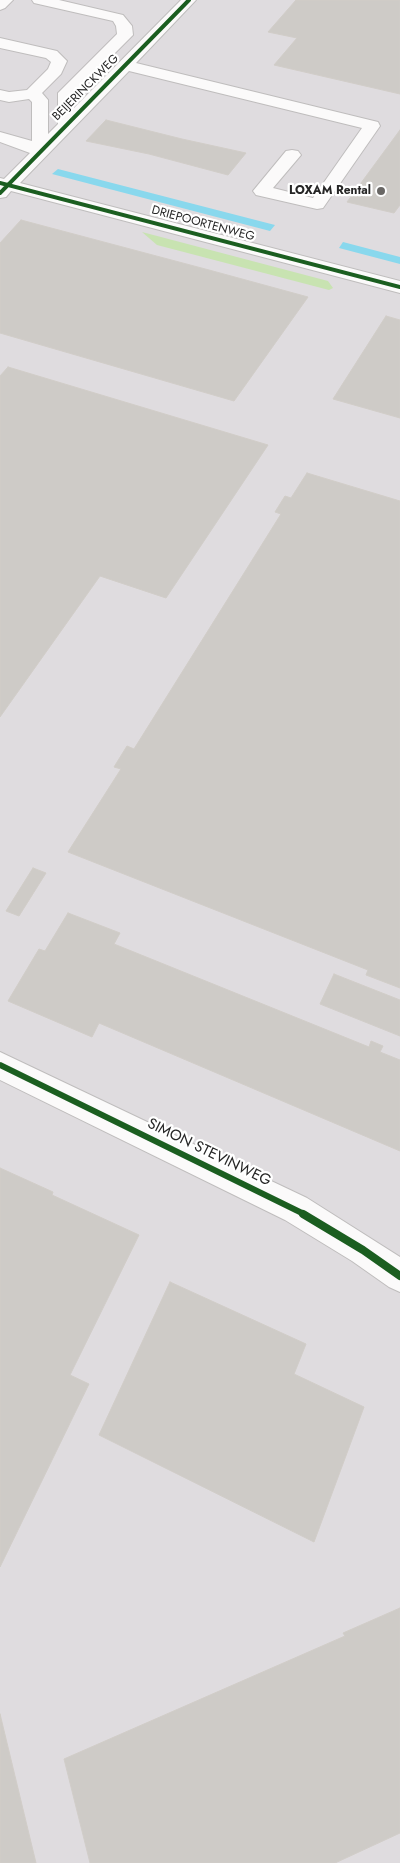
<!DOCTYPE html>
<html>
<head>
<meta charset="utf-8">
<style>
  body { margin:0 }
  canvas { display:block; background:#e6e1db }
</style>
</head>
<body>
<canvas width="400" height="1863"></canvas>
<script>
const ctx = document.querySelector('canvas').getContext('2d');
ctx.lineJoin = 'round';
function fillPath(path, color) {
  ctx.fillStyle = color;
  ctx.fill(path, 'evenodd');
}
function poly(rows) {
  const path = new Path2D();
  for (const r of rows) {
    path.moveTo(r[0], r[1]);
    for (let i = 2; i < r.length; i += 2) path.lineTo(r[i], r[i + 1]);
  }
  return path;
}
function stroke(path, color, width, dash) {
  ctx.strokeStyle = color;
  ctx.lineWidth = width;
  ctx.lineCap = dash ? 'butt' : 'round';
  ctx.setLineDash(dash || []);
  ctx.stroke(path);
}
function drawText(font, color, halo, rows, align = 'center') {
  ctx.font = font + ' Jost,sans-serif';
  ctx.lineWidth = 4.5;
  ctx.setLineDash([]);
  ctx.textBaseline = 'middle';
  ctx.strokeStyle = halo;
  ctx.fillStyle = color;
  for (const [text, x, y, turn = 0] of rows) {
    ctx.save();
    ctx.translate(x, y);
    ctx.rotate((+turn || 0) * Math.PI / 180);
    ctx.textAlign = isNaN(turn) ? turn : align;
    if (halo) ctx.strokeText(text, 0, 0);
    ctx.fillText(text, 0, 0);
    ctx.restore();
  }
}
fillPath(poly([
  [0,0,400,0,400,1863,0,1863]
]), '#dfdcdf');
fillPath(poly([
  [142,232,328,281,333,288,329,290,157,245]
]), '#c8e3b1');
fillPath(poly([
  [58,169,275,225,270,231,52,174],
  [343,242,400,257,400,264,339,248]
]), '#89d8ed');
const building = poly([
  [296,0,400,0,400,94,274,65,297,38,268,32,296,0],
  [106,120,182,139,246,153,228,175,149,154,86,141,106,120],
  [400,130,400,205,394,213,347,202,400,130],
  [21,220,209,270,308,297,234,401,0,333,0,243,21,220],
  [386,316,400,320,400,418,333,399,386,316],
  [8,367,268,445,166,598,100,576,0,717,0,376,8,367],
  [307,473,400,501,400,988,366,975,368,970,68,852,121,769,114,767,127,746,134,749,281,514,275,512,285,496,291,498,307,473],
  [33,868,46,873,19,916,6,911,33,868],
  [68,913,120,933,114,944,369,1047,371,1041,383,1046,380,1052,400,1060,400,1151,99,1023,92,1037,8,1001,39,949,45,951,68,913],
  [334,974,400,1000,400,1036,320,1004,334,974],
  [0,1168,53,1192,52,1195,139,1235,70,1375,89,1384,0,1567,0,1168],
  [170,1282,306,1344,294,1374,364,1407,314,1542,99,1435,170,1282],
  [400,1608,400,1833,335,1863,90,1863,64,1759,345,1636,343,1633,400,1608],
  [0,1714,36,1863,0,1863,0,1714]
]);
fillPath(building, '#cecbc7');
stroke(building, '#d1cdc8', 1);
const minor = poly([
  [0,0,13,0,5,8,0,10,0,0],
  [32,0,59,0,123,15,132,26,133,35,74,94,74,108,181,0,196,0,136,63,378,122,380,126,323,208,317,209,256,195,253,191,286,151,292,150,298,151,301,155,273,188,313,198,362,128,129,71,20,183,400,281,400,293,11,191,6,197,0,198,0,178,4,179,30,153,0,142,0,132,32,141,32,102,29,99,9,102,0,100,0,90,9,92,27,90,48,69,51,62,46,58,0,48,0,38,57,51,67,61,61,74,42,93,48,100,48,134,58,124,58,93,117,34,116,26,113,21,34,3,32,0],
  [0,1052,307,1198,400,1257,400,1292,389,1287,352,1261,285,1220,0,1080,0,1052]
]);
stroke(minor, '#bfbdbd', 2);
fillPath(minor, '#fbfafa');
stroke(poly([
  [0,183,400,287],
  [0,193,189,0]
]), '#1b5e20', 4);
stroke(poly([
  [0,1065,306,1215]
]), '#1b5e20', 6);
stroke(poly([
  [303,1214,363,1250,400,1276]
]), '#1b5e20', 8);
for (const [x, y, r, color] of [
  [381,191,5,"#696765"]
]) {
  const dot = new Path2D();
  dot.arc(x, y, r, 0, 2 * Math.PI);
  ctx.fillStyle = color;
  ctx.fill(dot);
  stroke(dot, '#fff', 2);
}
drawText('12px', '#262626', '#fff', [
  ["BEIJERINCKWEG",86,88,-45],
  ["DRIEPOORTENWEG",203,224,15]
]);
drawText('bold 12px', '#262626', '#fff', [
  ["LOXAM Rental",371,191]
], 'right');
drawText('15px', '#262626', '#fff', [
  ["SIMON STEVINWEG",209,1153,26]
]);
</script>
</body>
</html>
